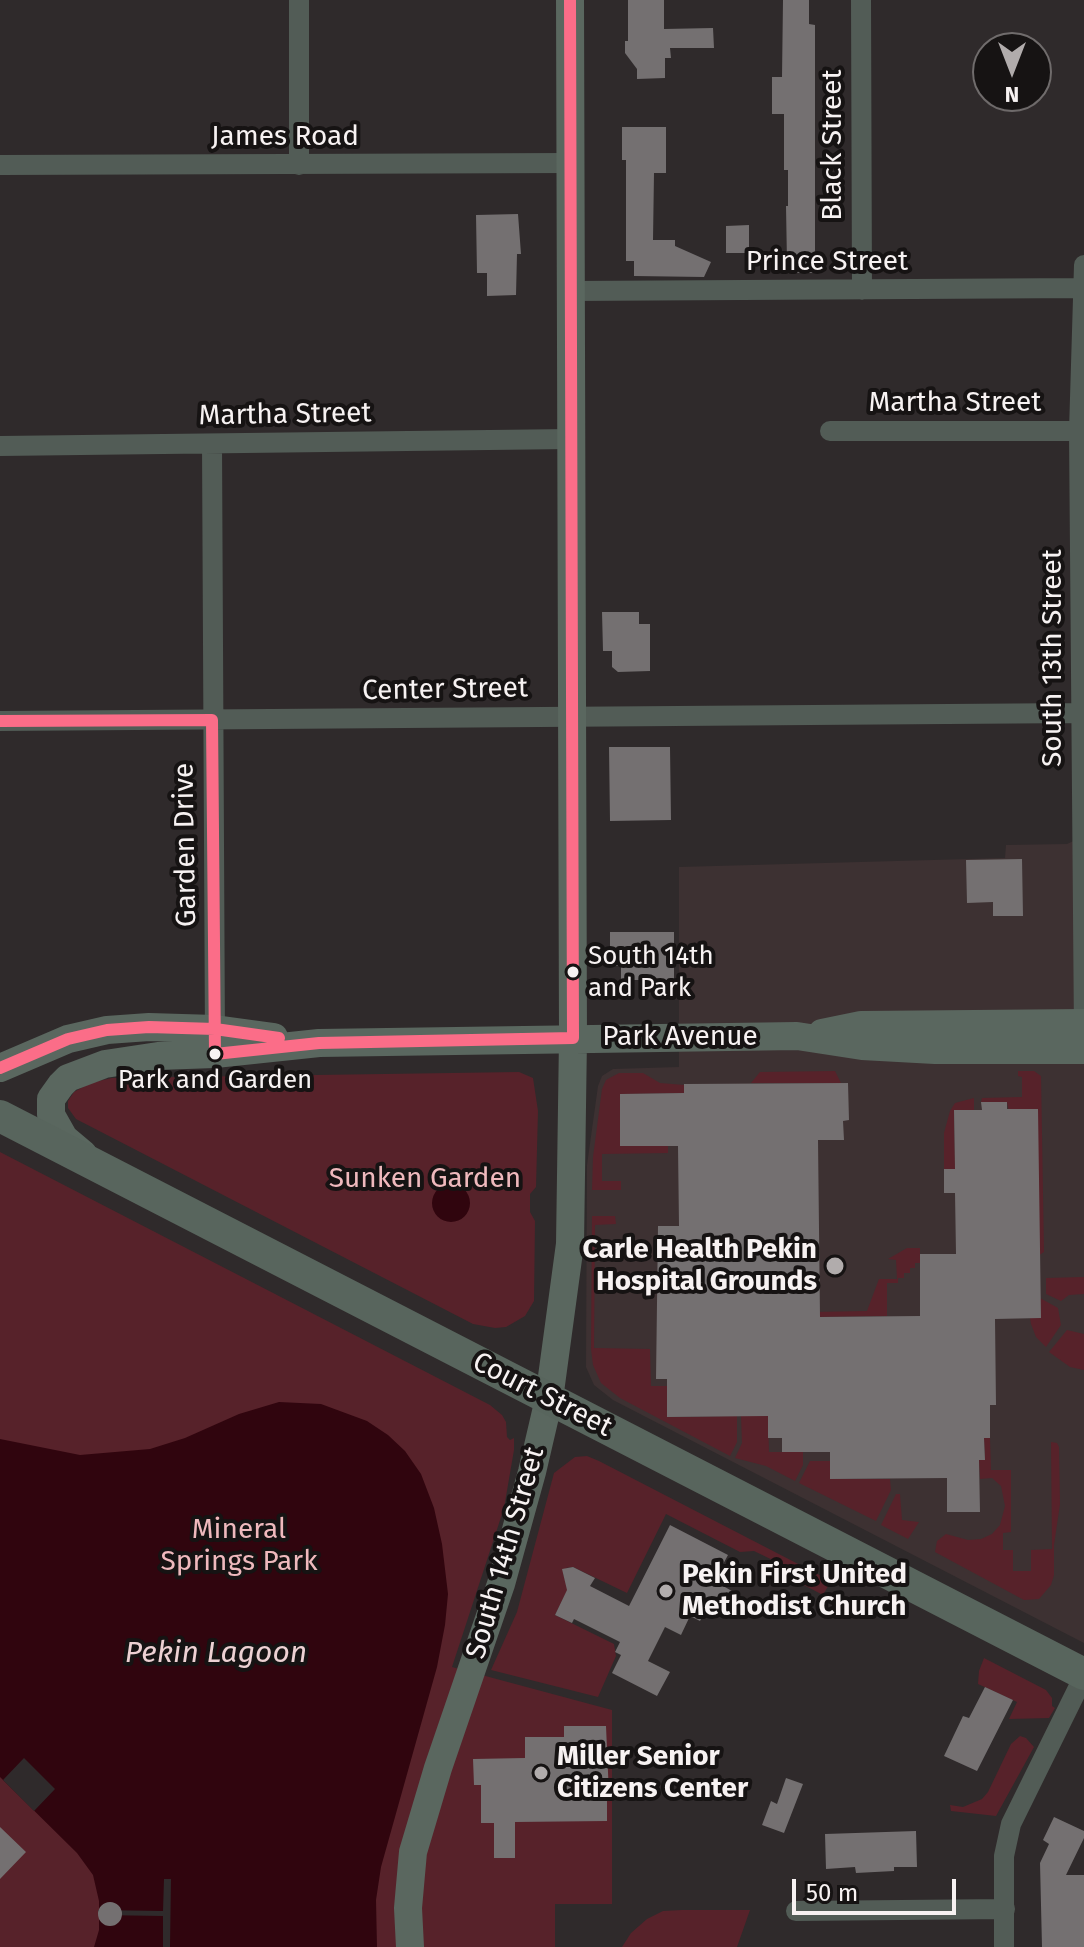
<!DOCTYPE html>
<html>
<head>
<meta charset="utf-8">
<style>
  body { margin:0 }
  #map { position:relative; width:1084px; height:1947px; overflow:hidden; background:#2f2a2b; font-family:"Fira Sans",sans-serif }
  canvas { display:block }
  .north { position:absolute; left:972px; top:32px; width:80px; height:80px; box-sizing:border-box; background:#161313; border:2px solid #706c6c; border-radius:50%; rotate:180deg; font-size:22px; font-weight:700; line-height:32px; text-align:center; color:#f7f2f2 }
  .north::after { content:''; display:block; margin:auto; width:28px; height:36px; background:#b1acac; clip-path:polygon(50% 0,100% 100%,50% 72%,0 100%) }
  .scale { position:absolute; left:792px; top:1879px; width:164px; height:36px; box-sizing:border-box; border:4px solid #f7f2f2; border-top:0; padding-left:10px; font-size:24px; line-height:28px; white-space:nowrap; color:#f7f2f2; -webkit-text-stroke:6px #161313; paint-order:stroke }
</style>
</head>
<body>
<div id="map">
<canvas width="1084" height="1947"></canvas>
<div class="north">N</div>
<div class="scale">50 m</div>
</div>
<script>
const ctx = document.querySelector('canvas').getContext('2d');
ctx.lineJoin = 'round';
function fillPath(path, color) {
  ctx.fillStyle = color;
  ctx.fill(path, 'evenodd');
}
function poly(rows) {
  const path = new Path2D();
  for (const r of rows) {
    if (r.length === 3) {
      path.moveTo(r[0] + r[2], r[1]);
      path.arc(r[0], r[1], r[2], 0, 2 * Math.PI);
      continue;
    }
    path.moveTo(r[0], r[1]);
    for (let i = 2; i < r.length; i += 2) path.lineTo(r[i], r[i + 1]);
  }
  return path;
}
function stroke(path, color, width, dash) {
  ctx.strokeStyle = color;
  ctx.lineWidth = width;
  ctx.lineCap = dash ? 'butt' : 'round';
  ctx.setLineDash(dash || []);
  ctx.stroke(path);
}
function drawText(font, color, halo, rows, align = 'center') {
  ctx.font = font + ' "Fira Sans",sans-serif';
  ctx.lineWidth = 8;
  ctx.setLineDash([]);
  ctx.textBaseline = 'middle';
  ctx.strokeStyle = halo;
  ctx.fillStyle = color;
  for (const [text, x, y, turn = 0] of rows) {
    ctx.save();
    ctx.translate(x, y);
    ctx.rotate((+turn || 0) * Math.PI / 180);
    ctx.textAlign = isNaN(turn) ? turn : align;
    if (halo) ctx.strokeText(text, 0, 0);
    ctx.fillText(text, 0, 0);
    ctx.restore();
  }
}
fillPath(poly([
  [1084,836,1084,1643,613,1400,594,1385,586,1367,587,1165,598,1086,602,1076,613,1069,679,1067,679,867,1005,858,1006,845,1067,844]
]), '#3d3132');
fillPath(poly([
  [835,1071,841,1083,751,1083,760,1072],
  [1018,1071,1034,1071,1041,1076,1044,1252,1038,1256,1007,1102,981,1102,982,1098,1022,1097,1022,1077,1018,1076],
  [519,1072,533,1078,538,1111,536,1187,530,1194,530,1212,535,1221,534,1301,525,1316,506,1327,495,1328,473,1324,76,1119,68,1108,68,1101,74,1092,90,1083,112,1078],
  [619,1073,643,1073,660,1083,684,1085,684,1093,620,1094,620,1146,655,1146,668,1141,668,1153,602,1154,602,1181,621,1181,621,1190,592,1190,593,1157,602,1089,606,1080],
  [974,1098,974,1110,954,1110,955,1169,944,1169,944,1133,950,1111,955,1103],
  [0,1152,490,1405,502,1415,506,1422,507,1437,510,1440,514,1438,514,1450,504,1508,452,1667,612,1710,612,1904,555,1904,555,1947,0,1947],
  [592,1216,615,1216,616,1224,595,1225,594,1348,650,1349,651,1386,667,1386,667,1417,737,1416,737,1442,730,1456,620,1398,601,1383,593,1365,591,1349],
  [907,1248,920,1248,920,1263,915,1263,915,1268,910,1268,910,1273,904,1273,904,1278,898,1278,898,1283,887,1283,887,1316,812,1317,812,1312,867,1311,879,1279,897,1279,896,1260,888,1259],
  [1084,1277,1084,1294,1069,1295,1061,1301,1046,1294,1046,1278],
  [1040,1298,1058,1308,1061,1325,1046,1347,1036,1337,1031,1324,1030,1318,1041,1318],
  [1067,1330,1084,1334,1084,1370,1070,1367,1049,1352],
  [741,1416,768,1416,769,1452,803,1452,803,1465,795,1481,766,1466,735,1458,742,1443],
  [984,1438,990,1438,991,1470,1011,1470,1011,1532,1003,1533,1003,1550,1013,1550,1013,1571,1031,1571,1031,1550,1052,1549,1051,1442,1057,1443,1059,1447,1060,1504,1054,1545,1054,1575,1051,1585,1039,1599,1024,1600,935,1552,937,1541,946,1534,968,1540,981,1539,992,1534,1000,1525,1005,1506,1001,1486,992,1478,980,1479,979,1460,985,1460],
  [587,1456,599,1461,831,1581,823,1595,796,1581,787,1567,754,1551,740,1552,666,1514,627,1593,573,1567,566,1568,563,1573,565,1580,571,1583,555,1615,614,1644,616,1656,598,1697,491,1670,517,1612,554,1473,575,1457],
  [810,1461,830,1461,831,1479,890,1479,891,1490,876,1521,799,1483],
  [896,1494,900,1494,902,1520,919,1522,908,1539,881,1525],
  [984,1658,1046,1690,1052,1698,1052,1706,1055,1708,1049,1718,1009,1719,1017,1702,978,1684,979,1671],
  [1020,1736,1026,1738,1034,1747,996,1816,951,1811,950,1805,963,1807,982,1799,988,1792,1011,1744],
  [682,1910,750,1910,737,1947,622,1947,631,1933,647,1919,663,1911]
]), '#57222a');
fillPath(poly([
  [451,1203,19],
  [279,1402,321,1404,367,1421,388,1435,405,1451,421,1474,434,1508,442,1544,448,1594,445,1625,437,1667,381,1867,376,1900,377,1947,94,1947,99,1930,99,1901,93,1875,77,1853,0,1777,0,1439,80,1455,150,1449,185,1438,239,1414]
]), '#30050e');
fillPath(poly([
  [24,1758,55,1789,34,1811,3,1780],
  [164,1879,171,1879,170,1947,163,1947,163,1916,98,1915,98,1910,163,1911]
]), '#2f2a2b');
fillPath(poly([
  [628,0,664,0,664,29,713,28,714,48,670,48,671,58,665,58,665,78,637,79,637,69,625,53,625,41,628,41],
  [783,0,809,0,809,24,815,25,815,273,796,273,796,263,787,263,786,206,788,206,788,170,784,170,784,114,772,114,772,77,782,77],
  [622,127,666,127,666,173,654,173,653,240,675,240,675,246,711,262,704,277,634,276,634,261,626,261,626,160,622,160],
  [518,214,521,254,517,254,516,295,487,296,487,273,477,273,476,215],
  [749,225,749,253,726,253,726,226],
  [602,612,639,612,639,624,650,624,650,671,618,672,612,667,612,651,603,651],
  [609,747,670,747,671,820,610,821],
  [1022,859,1023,916,993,916,993,902,967,903,966,860],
  [610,932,674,932,674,980,621,980,621,966,610,966],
  [848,1083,849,1120,843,1121,844,1140,818,1140,820,1317,920,1316,920,1254,956,1254,955,1193,944,1193,944,1169,955,1169,954,1110,982,1110,981,1102,1007,1102,1007,1109,1038,1109,1041,1318,995,1319,996,1405,990,1405,990,1438,984,1438,985,1460,979,1460,980,1512,947,1512,947,1478,830,1479,830,1452,782,1452,782,1438,768,1438,768,1416,667,1417,667,1379,656,1379,658,1226,679,1226,678,1146,620,1146,620,1094,684,1093,684,1084],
  [670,1525,728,1555,721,1568,725,1570,718,1583,737,1594,725,1618,707,1608,700,1621,690,1616,681,1635,665,1627,648,1661,670,1672,657,1696,612,1673,621,1655,615,1652,620,1642,574,1619,572,1623,555,1615,567,1590,562,1569,573,1567,595,1578,590,1586,629,1606],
  [985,1687,1013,1700,977,1771,944,1756,963,1716,969,1718],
  [564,1726,606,1726,609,1795,607,1795,607,1821,515,1822,515,1858,494,1858,494,1823,481,1823,481,1785,474,1785,473,1759,525,1758,525,1737,564,1737],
  [786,1778,803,1784,784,1833,762,1825,771,1801,777,1804],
  [1054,1817,1084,1831,1084,1838,1066,1875,1084,1875,1084,1947,1042,1947,1040,1863,1049,1844,1043,1840],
  [0,1827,26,1852,0,1879],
  [916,1831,917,1867,894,1867,894,1871,856,1873,855,1867,826,1869,825,1834],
  [110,1914,12]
]), '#747071');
stroke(poly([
  [861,0,862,290],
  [0,165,570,163],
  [299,165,299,0],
  [571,291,1084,288],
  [830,431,1079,431],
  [212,444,215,1042],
  [0,446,571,439],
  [0,721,1082,713],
  [1084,1034,1079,431,1084,265],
  [796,1911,1005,1909],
  [1004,1947,1004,1856,1011,1824,1084,1676]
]), '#525c56', 20);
stroke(poly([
  [822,1033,861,1025,1084,1023],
  [0,1068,68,1039,107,1030,149,1027,215,1029,274,1037],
  [83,1154,64,1138,51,1115,51,1099,61,1085,68,1078,105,1064,158,1056,215,1054,319,1043,797,1036,862,1046,935,1050,1084,1050],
  [410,1947,408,1908,413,1852,438,1768,501,1584,532,1472,549,1399,570,1244,573,1038,570,0]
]), '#5a675f', 28);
stroke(poly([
  [0,1116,1084,1674]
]), '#58655d', 32);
stroke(poly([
  [0,721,212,720,215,1054,319,1043,573,1038,570,0],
  [0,1068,68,1039,107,1030,149,1027,215,1029,279,1038]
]), '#fb6d88', 12);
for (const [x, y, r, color] of [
  [573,972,7,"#f7f2f2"],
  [215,1054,7,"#f7f2f2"],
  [835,1266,10,"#b1acac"],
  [666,1591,8,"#b1acac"],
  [541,1773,8,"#b1acac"]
]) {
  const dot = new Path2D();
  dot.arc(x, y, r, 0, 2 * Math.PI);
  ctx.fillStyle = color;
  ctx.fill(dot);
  stroke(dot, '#161313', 3);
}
drawText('26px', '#f7f2f2', '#161313', [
  ["South 14th",588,957],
  ["and Park",588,989],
  ["Park and Garden",215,1081,"center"]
], 'left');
drawText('28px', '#f7f2f2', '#161313', [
  ["James Road",285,137],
  ["Black Street",833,145,-90],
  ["Prince Street",827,262],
  ["Martha Street",955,403],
  ["Martha Street",285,415,-1],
  ["South 13th Street",1053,658,-90],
  ["Center Street",445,690,-1],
  ["Garden Drive",186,845,-91],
  ["Park Avenue",680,1037],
  ["Court Street",542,1395,27],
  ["South 14th Street",506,1553,-74]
]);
drawText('28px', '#efb9bd', '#161313', [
  ["Sunken Garden",425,1179],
  ["Mineral",239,1530],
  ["Springs Park",239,1562]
]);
drawText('bold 28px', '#f7f2f2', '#161313', [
  ["Carle Health Pekin",817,1250,"right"],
  ["Hospital Grounds",817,1282,"right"],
  ["Pekin First United",682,1575],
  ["Methodist Church",682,1607],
  ["Miller Senior",557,1757],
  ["Citizens Center",557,1789]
], 'left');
drawText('italic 30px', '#edd1d3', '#161313', [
  ["Pekin Lagoon",216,1654]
]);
</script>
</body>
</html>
